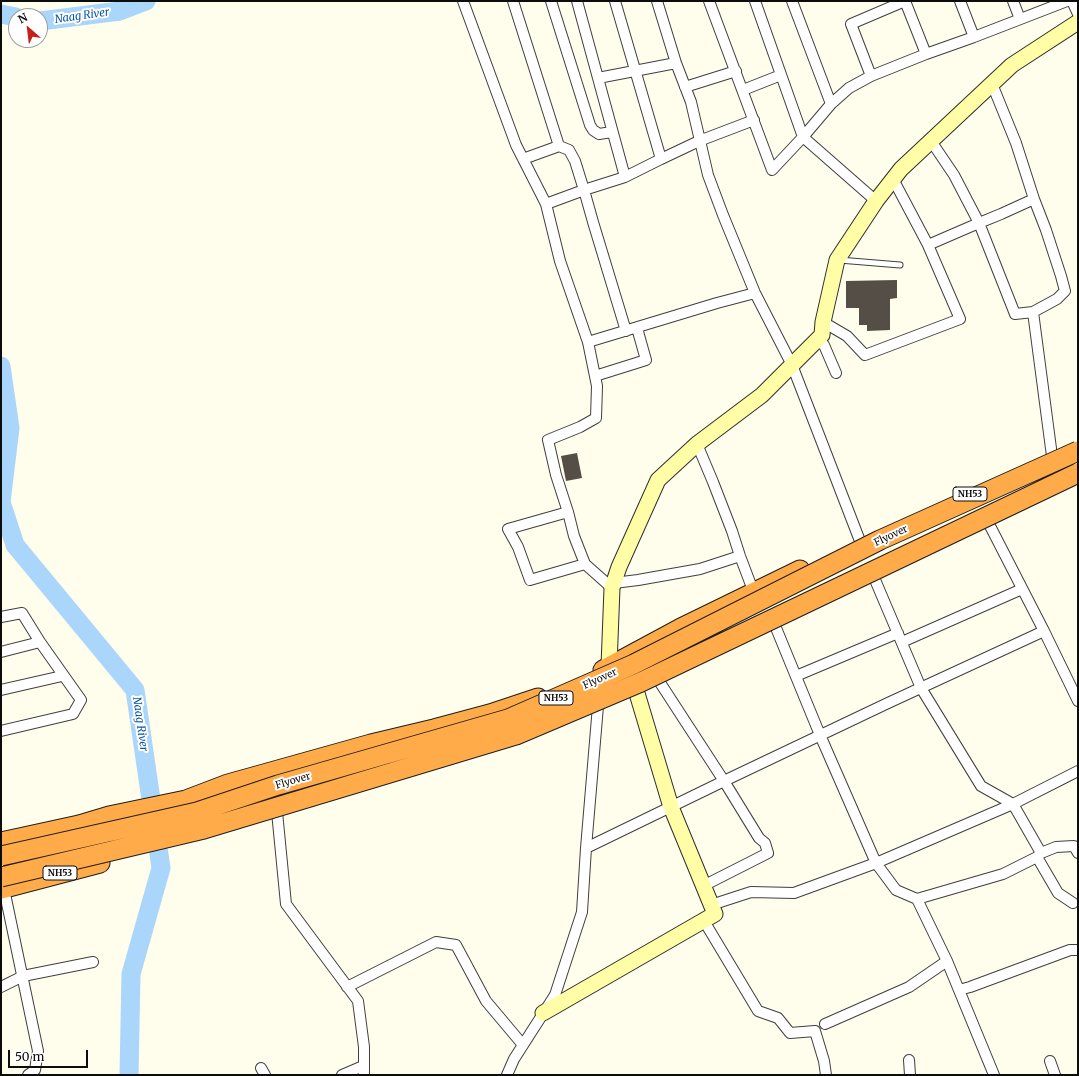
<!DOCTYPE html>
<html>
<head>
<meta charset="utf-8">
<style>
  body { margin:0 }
  #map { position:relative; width:1079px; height:1076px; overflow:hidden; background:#fffdeb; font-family:Merriweather,serif }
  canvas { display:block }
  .frame { position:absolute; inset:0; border:2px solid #0c0c0c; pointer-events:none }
  .north { position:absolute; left:8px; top:8px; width:40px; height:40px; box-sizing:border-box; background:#fff; border:1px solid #9e9e9e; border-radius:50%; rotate:332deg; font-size:11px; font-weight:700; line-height:16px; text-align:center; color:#0c0c0c }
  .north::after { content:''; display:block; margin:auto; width:14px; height:18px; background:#c71f19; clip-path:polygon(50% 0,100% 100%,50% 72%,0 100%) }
  .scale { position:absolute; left:8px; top:1050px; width:80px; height:18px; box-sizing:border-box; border:2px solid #0c0c0c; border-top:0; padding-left:5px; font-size:12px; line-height:14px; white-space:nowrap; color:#0c0c0c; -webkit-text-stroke:3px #fff; paint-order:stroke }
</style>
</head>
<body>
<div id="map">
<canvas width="1079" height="1076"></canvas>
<div class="frame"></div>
<div class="north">N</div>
<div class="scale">50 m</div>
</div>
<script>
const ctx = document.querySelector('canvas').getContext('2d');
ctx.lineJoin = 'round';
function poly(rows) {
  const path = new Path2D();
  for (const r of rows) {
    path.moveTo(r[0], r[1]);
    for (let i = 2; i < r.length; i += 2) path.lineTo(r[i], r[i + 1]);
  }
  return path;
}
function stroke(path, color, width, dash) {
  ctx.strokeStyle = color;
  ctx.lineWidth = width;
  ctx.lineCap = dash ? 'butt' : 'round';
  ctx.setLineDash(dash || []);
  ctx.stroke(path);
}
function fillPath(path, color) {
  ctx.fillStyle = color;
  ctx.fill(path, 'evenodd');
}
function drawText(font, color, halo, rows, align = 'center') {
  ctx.font = font + ' Merriweather,serif';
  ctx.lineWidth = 4;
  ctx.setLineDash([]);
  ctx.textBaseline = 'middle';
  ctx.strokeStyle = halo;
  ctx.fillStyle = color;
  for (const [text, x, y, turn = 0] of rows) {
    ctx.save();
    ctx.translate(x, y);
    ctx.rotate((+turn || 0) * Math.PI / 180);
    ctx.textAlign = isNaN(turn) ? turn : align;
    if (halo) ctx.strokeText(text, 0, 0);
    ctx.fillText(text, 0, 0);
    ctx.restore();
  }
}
stroke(poly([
  [1,14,16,17],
  [40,21,120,11,146,1],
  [1,366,10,428,1,502,15,545,135,690,161,868,131,974,129,1075]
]), '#aad6fb', 19);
fillPath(poly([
  [897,280,897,298,890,299,890,330,867,331,867,325,859,325,859,308,846,308,846,281],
  [577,453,582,478,566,481,561,456]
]), '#554e47');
const lane = poly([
  [839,260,900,265]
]);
const street = poly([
  [463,1,516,145,546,204,560,261,588,342,597,386,596,418,580,427,548,440,556,475,568,512,574,536,585,564,612,588],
  [513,1,559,146],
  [551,1,590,125,593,130,599,134,612,132],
  [577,1,598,78,676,63],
  [615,1,661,159,699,141,754,120],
  [657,1,676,63,691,102,708,175,723,215,755,293,792,365,860,541],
  [709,1,772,170,803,137,831,104],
  [755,1,803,137,876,201],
  [792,1,831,104,849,88,871,76,926,54,974,37,1067,1],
  [905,1,926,54],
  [960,1,974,37],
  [1013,1,1020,19],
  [1072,1,1078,14],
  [871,76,851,24,905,1],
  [598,78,625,177],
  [992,84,1016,143,1034,199],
  [685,87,736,71],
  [743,90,781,75],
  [523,159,559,146,569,150,575,161,584,190,593,222,626,331],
  [893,179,928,245],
  [546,204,584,190,625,177,661,159],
  [1033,312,1052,456],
  [823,322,847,336,865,355,960,319,928,245,965,229,979,223,1001,214,1034,199,1046,230,1061,276,1065,291,1057,299,1033,312,1015,314,979,223,954,175,931,141],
  [816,341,824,345,836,373],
  [588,342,717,303,755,293],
  [595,376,646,360,637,328],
  [697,444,713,482,732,531,740,556,754,593],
  [568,512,508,529,518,547,530,580,585,564],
  [988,522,1044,631,1078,701],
  [873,575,921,688,981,786,1013,804,1041,853],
  [614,583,638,580,700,569,740,556],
  [1,617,22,613,40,642,81,700,73,714,1,731],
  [774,623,820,735,876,863,1013,804,1078,771],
  [902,642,1022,589],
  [1,652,40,642],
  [796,676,898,633],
  [657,678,724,781,759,838,765,843,768,853,703,886],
  [1,690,62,676],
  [277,812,286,904,358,1001,364,1047,364,1075],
  [586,848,724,781,888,703,1044,631],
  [1037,857,1058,893,1073,903],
  [4,889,38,1051,35,1070,28,1075],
  [917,899,1003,874,1037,857,1041,853,1056,847,1074,846,1078,853],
  [711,905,751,892,794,893,876,863,896,890,917,899,947,961,994,1075],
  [704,921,758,1011,778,1018,790,1033,815,1031,824,1061,826,1075],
  [1,987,23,976,93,962],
  [347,987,436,942,456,945,486,1001,523,1045],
  [959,990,970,987,1070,950,1078,950],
  [825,1024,909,987,947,961],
  [909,1060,910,1075],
  [1050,1061,1055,1075],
  [261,1068,265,1075],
  [342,1075,363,1066],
  [507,1075,514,1059,555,995,582,912,586,848,598,706]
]);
const secondary = poly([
  [543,1013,715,914,671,807,636,690,609,666,612,588,619,567,658,480,697,444,762,395,822,335,823,322,837,260,876,201,901,169,1012,65,1078,22]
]);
const highway = poly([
  [603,670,681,628,800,570],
  [1,842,79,825,109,816,186,800,228,784,371,744,434,729,490,714,538,698],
  [1,889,100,863]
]);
stroke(lane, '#3f3f3f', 7);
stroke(street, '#3f3f3f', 12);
stroke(secondary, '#2e2e2e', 17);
stroke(highway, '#1d1d1d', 21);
stroke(lane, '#fff', 5);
stroke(street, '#fff', 10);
stroke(secondary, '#fffda6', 15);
stroke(highway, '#ffab49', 19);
const highwayBridge = poly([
  [1,856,197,812,278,785,508,719,634,664,880,540,1078,451],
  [1,877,204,829,516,735,641,682,1078,473]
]);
stroke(highwayBridge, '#1d1d1d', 21, []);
stroke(highwayBridge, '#ffab49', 19);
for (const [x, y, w] of [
  [970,494,34],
  [556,698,34],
  [60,873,34]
]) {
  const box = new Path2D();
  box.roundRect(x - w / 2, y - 7, w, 14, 3);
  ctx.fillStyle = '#fff';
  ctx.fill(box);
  stroke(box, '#0c0c0c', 1);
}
drawText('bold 9px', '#0c0c0c', null, [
  ["NH53",970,494],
  ["NH53",556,698],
  ["NH53",60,873]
]);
drawText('10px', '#0c0c0c', '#fff', [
  ["Flyover",891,536,-25],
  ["Flyover",600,679,-24],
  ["Flyover",293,781,-16]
]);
drawText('italic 11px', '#0b56a7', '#fff', [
  ["Naag River",82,16,-8],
  ["Naag River",140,724,82]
]);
</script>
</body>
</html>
